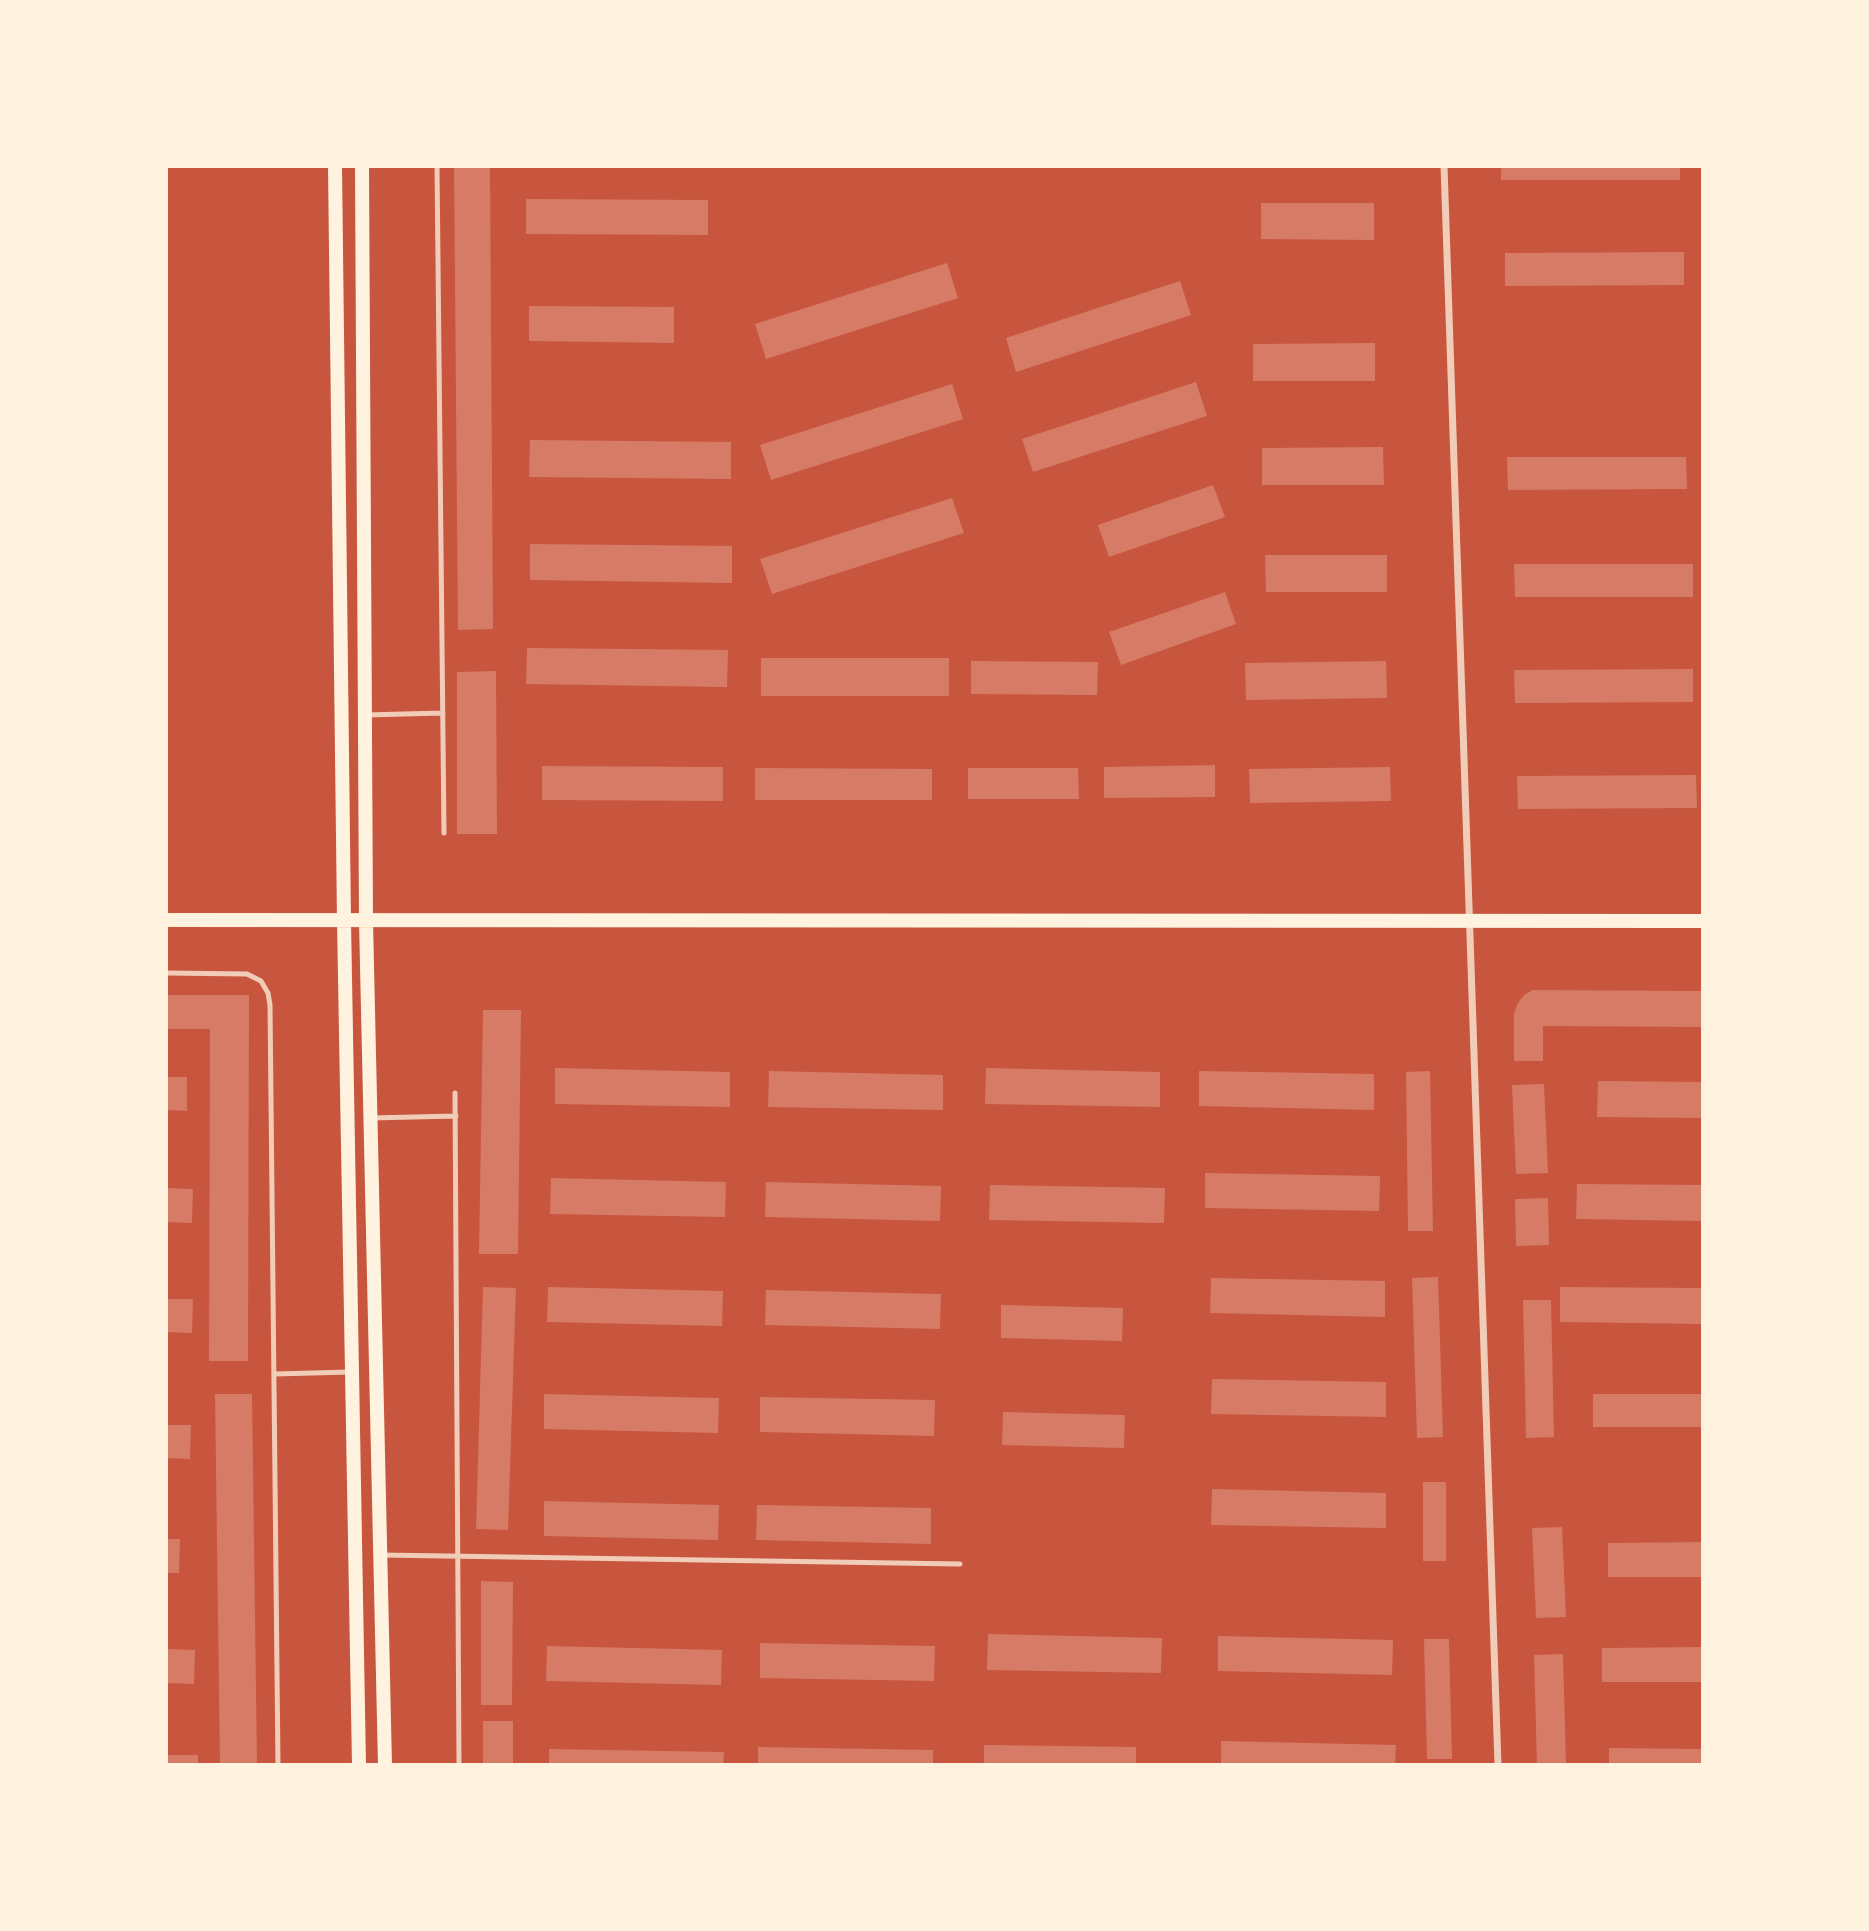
<!DOCTYPE html>
<html>
<head>
<meta charset="utf-8">
<style>
  body { margin:0 }
  #map { position:relative; width:1869px; height:1931px; overflow:hidden; background:#c8553d; font-family:"Golos Text",sans-serif }
  canvas { display:block }
  .frame { position:absolute; inset:0; border:168px solid #fff3e0; pointer-events:none }
</style>
</head>
<body>
<div id="map">
<canvas width="1869" height="1931"></canvas>
<div class="frame"></div>
</div>
<script>
const ctx = document.querySelector('canvas').getContext('2d');
ctx.lineJoin = 'round';
function fillPath(path, color) {
  ctx.fillStyle = color;
  ctx.fill(path, 'evenodd');
}
function poly(rows) {
  const path = new Path2D();
  for (const r of rows) {
    path.moveTo(r[0], r[1]);
    for (let i = 2; i < r.length; i += 2) path.lineTo(r[i], r[i + 1]);
  }
  return path;
}
function stroke(path, color, width, dash) {
  ctx.strokeStyle = color;
  ctx.lineWidth = width;
  ctx.lineCap = dash ? 'butt' : 'round';
  ctx.setLineDash(dash || []);
  ctx.stroke(path);
}
fillPath(poly([
  [454,166,490,166,493,629,458,630],
  [1501,166,1680,166,1680,180,1501,180],
  [526,199,708,200,708,235,526,234],
  [1261,203,1374,203,1374,240,1261,239],
  [1684,252,1684,285,1505,286,1505,253],
  [947,263,958,298,766,359,755,324],
  [1180,281,1191,315,1016,372,1006,338],
  [529,306,674,307,674,343,529,341],
  [1375,343,1375,381,1253,381,1253,344],
  [1196,382,1207,416,1033,472,1022,439],
  [952,384,963,419,771,480,760,445],
  [530,440,731,442,731,479,529,477],
  [1383,447,1384,485,1262,485,1262,448],
  [1507,457,1686,457,1687,489,1508,490],
  [1213,485,1225,517,1109,557,1098,525],
  [952,498,964,533,772,594,760,559],
  [530,544,732,546,732,583,530,580],
  [1265,555,1387,555,1387,592,1266,592],
  [1514,564,1693,564,1693,597,1515,597],
  [1225,592,1236,624,1121,665,1109,632],
  [527,648,728,650,727,687,526,684],
  [761,658,949,658,949,696,761,696],
  [971,661,1098,662,1097,695,971,694],
  [1386,661,1387,698,1246,700,1245,663],
  [1693,669,1693,702,1515,703,1514,670],
  [496,671,497,834,457,834,457,672],
  [1215,765,1215,797,1104,798,1104,767],
  [542,766,723,767,723,801,542,800],
  [1390,767,1391,801,1250,803,1249,769],
  [755,768,932,769,932,800,755,800],
  [968,768,1078,768,1079,799,968,799],
  [1696,775,1697,808,1518,809,1517,776],
  [1533,990,1703,991,1703,1027,1543,1026,1543,1061,1514,1061,1514,1013,1518,1003,1524,995],
  [166,995,249,995,248,1361,209,1361,210,1029,166,1029],
  [483,1010,521,1010,518,1254,479,1254],
  [555,1068,730,1072,730,1107,555,1104],
  [986,1068,1160,1072,1160,1107,985,1104],
  [769,1071,943,1075,943,1110,768,1107],
  [1199,1071,1374,1074,1374,1110,1199,1106],
  [1430,1071,1433,1231,1408,1231,1406,1072],
  [166,1077,187,1077,187,1111,166,1110],
  [1598,1081,1703,1082,1703,1118,1597,1117],
  [1544,1084,1548,1173,1516,1174,1512,1085],
  [1205,1173,1380,1176,1379,1211,1205,1208],
  [551,1178,726,1182,725,1217,550,1214],
  [766,1182,941,1186,940,1221,765,1217],
  [1577,1184,1703,1185,1703,1221,1576,1219],
  [990,1185,1165,1188,1164,1223,989,1220],
  [166,1188,193,1189,192,1223,166,1222],
  [1548,1198,1549,1245,1516,1246,1515,1199],
  [1438,1277,1443,1437,1417,1438,1412,1278],
  [1211,1278,1385,1281,1385,1317,1210,1313],
  [483,1287,516,1288,508,1530,476,1529],
  [548,1287,723,1291,722,1326,547,1322],
  [1560,1287,1703,1288,1703,1324,1560,1322],
  [766,1290,941,1294,940,1329,765,1325],
  [166,1299,193,1299,192,1333,166,1332],
  [1523,1300,1551,1300,1554,1437,1526,1438],
  [1001,1305,1123,1308,1122,1341,1001,1338],
  [1212,1379,1386,1382,1386,1417,1211,1414],
  [215,1394,252,1394,257,1765,220,1765],
  [544,1394,719,1398,718,1433,544,1429],
  [1593,1394,1703,1394,1703,1427,1593,1427],
  [760,1397,935,1400,934,1436,760,1432],
  [1003,1412,1125,1415,1124,1448,1002,1445],
  [166,1425,191,1425,190,1459,166,1458],
  [1423,1482,1446,1482,1446,1561,1423,1561],
  [1212,1489,1386,1493,1386,1528,1211,1525],
  [544,1501,719,1505,718,1540,544,1536],
  [757,1505,931,1508,931,1544,756,1540],
  [1562,1527,1566,1617,1536,1618,1532,1528],
  [166,1539,180,1539,179,1573,166,1573],
  [1703,1542,1703,1577,1608,1577,1608,1543],
  [481,1581,513,1582,512,1705,481,1705],
  [988,1634,1162,1638,1161,1673,987,1670],
  [1218,1636,1393,1640,1392,1675,1218,1671],
  [1424,1639,1449,1639,1452,1759,1427,1759],
  [760,1643,935,1646,934,1681,760,1678],
  [547,1646,722,1650,721,1685,546,1681],
  [1703,1647,1703,1682,1602,1682,1602,1648],
  [166,1649,195,1650,194,1684,166,1683],
  [1563,1654,1566,1765,1537,1765,1534,1655],
  [483,1721,513,1721,513,1765,483,1765],
  [1221,1741,1396,1745,1395,1765,1221,1765],
  [984,1745,1136,1747,1136,1765,984,1765],
  [758,1747,933,1750,933,1765,758,1765],
  [1609,1748,1703,1749,1703,1765,1609,1765],
  [549,1749,724,1752,723,1765,549,1765],
  [166,1755,198,1755,198,1765,166,1765]
]), '#d67c66');
stroke(poly([
  [437,166,444,833],
  [365,715,443,713],
  [166,973,247,974,261,981,268,993,270,1005,278,1765],
  [455,1093,459,1765],
  [371,1118,456,1116],
  [274,1374,351,1372],
  [381,1555,960,1564]
]), '#f1ccb7', 5);
stroke(poly([
  [1444,166,1498,1765]
]), '#f1ccb7', 7);
stroke(poly([
  [335,166,344,921,359,1765],
  [362,166,366,921,385,1765],
  [166,920,1703,921]
]), '#fff3e0', 14);
</script>
</body>
</html>
